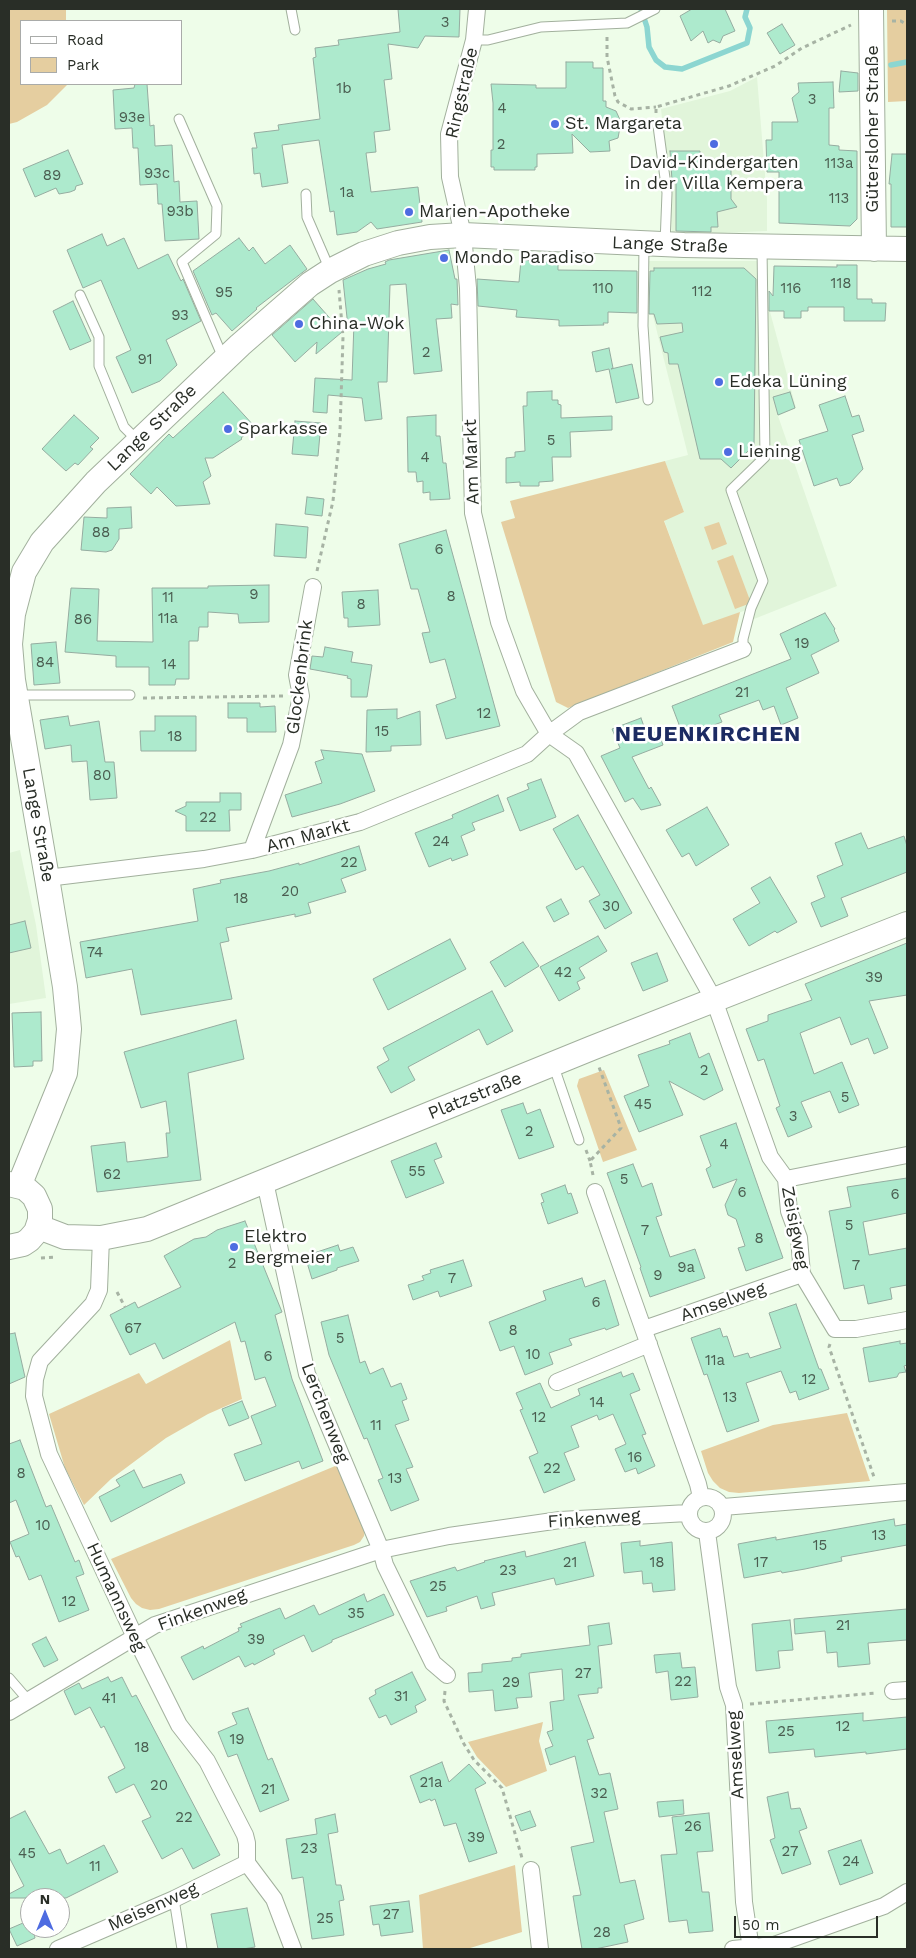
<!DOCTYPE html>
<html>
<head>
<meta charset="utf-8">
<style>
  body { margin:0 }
  #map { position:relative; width:916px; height:1958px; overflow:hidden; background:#eefde9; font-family:"Work Sans",sans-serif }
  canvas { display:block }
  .frame { position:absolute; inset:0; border:10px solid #292e27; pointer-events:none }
  .legend { position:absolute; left:20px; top:20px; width:162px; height:65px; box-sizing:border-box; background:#fff; border:1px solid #a9aba9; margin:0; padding:6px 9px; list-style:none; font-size:15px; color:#292e27 }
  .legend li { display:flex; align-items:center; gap:10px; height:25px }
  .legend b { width:25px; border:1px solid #a9aba9 }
  .north { position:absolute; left:20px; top:1888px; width:50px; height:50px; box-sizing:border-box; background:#fff; border:1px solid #a9aba9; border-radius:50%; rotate:0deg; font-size:14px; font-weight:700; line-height:20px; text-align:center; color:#292e27 }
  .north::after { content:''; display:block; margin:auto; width:18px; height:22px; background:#4e6ce1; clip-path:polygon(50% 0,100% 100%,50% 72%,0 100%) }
  .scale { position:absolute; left:734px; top:1916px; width:144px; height:22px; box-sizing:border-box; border:2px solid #292e27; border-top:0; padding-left:6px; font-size:15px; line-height:18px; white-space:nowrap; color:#292e27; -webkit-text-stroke:4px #fff; paint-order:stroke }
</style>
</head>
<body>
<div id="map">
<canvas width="916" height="1958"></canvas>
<div class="frame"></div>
<ul class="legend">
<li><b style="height:6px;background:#fff"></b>Road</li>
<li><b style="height:14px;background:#e5cea0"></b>Park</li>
</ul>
<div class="north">N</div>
<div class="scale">50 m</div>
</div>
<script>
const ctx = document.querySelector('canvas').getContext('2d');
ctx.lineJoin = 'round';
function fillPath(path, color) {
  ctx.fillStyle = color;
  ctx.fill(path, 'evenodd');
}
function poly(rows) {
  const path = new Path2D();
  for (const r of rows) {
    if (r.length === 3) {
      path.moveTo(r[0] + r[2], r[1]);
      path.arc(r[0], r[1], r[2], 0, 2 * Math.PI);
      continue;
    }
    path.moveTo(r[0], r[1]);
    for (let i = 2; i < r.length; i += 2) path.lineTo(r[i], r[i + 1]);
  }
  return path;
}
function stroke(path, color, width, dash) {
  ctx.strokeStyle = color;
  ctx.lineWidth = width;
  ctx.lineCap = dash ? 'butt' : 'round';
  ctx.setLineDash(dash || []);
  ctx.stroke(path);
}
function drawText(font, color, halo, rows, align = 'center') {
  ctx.font = font + ' "Work Sans",sans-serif';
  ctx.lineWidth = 5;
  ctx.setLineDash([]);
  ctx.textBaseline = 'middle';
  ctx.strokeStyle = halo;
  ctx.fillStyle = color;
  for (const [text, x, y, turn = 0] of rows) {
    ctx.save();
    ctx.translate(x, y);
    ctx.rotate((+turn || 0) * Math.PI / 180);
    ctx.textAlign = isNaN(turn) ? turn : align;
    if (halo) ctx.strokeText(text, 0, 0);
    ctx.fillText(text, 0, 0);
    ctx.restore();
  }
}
fillPath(poly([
  [757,77,767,199,767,231,672,235,669,179,661,109,730,91],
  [649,261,767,261,766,297,796,408,778,416,837,586,754,619,749,609,703,626,664,520,684,512,665,461,688,455,652,312],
  [20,850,36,925,46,998,9,1004,9,853]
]), '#e1f5da');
fillPath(poly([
  [9,9,66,9,66,21,21,21,21,84,67,85,47,105,17,122,9,124],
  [887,9,907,9,907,101,888,102],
  [665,461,684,512,664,521,703,625,740,612,733,642,568,708,556,702,501,522,515,518,510,501],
  [719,522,727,544,712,550,704,527],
  [733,555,751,603,735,609,717,561],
  [604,1070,637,1150,603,1162,577,1086,579,1079],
  [230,1340,242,1399,208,1414,166,1438,111,1479,84,1505,65,1468,49,1414,139,1373,146,1384],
  [847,1413,870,1481,739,1493,729,1492,720,1488,713,1481,708,1473,701,1451,773,1425],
  [340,1464,365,1530,364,1536,360,1542,354,1545,159,1609,150,1610,142,1608,136,1604,131,1598,111,1559],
  [543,1722,539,1741,547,1771,506,1787,477,1757,468,1742],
  [515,1865,522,1932,467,1949,423,1949,419,1895]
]), '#e5cea0');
stroke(poly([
  [641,9,647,27,649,47,656,60,665,67,682,69,747,43,750,28,745,17,747,9],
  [891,65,907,62]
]), '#8cd6d1', 5.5);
const building = poly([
  [398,9,460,9,459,37,425,36,418,48,388,44,392,79,384,80,390,130,374,132,376,152,366,153,371,192,418,187,422,222,377,229,371,222,357,232,337,235,334,211,330,212,319,140,282,145,288,183,262,187,260,173,254,174,252,148,257,148,254,133,279,130,278,125,320,119,313,58,316,57,315,48,339,45,338,40,400,32,398,9],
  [692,9,725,9,735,31,723,36,720,43,713,40,708,43,703,31,691,41,680,16,692,9],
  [782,24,795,45,780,54,767,33,782,24],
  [566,62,593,62,593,68,603,68,603,101,606,101,606,107,616,111,621,122,618,138,609,141,610,151,590,152,572,134,573,153,537,154,537,167,535,167,535,170,494,170,494,167,491,167,491,150,493,150,493,103,491,84,536,85,536,88,566,88,566,62],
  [841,71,858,73,858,91,839,92,841,71],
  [833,82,834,108,829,108,829,145,839,146,839,150,857,151,857,219,850,226,779,223,779,172,767,172,766,140,772,140,772,122,798,122,792,98,799,92,798,83,833,82],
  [135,84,147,84,150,126,154,125,155,146,172,145,174,182,179,181,180,202,197,201,199,239,165,241,162,204,158,204,157,184,140,185,138,148,133,148,132,128,115,129,113,90,134,88,135,84],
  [68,150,83,184,76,186,75,190,70,192,59,194,56,188,35,197,23,169,68,150],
  [670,151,700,151,700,165,731,165,731,199,737,207,717,212,718,227,711,227,711,232,676,231,676,180,672,180,670,151],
  [892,154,907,154,907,227,891,227,891,184,889,184,892,154],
  [102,234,107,246,124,238,138,269,168,254,181,281,183,279,201,321,166,340,177,365,160,381,132,393,116,357,131,350,101,280,83,288,67,250,102,234],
  [239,238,249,251,253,247,265,264,290,245,307,269,256,308,257,309,232,331,216,313,212,315,193,271,239,238],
  [449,250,455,279,457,279,458,305,451,304,452,318,436,319,442,371,414,374,406,284,390,285,387,382,378,382,382,419,365,421,362,398,328,395,327,413,313,412,315,378,352,380,354,322,348,327,343,280,368,269,386,264,385,262,389,260,449,250],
  [521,260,558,263,558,270,637,271,637,313,608,312,608,323,603,323,604,325,559,326,559,320,516,317,517,310,478,306,477,279,519,282,521,260],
  [837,265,857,265,857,299,872,299,872,303,886,303,885,321,844,321,844,307,808,307,808,311,801,311,801,318,784,318,784,311,769,311,769,291,773,296,774,266,837,267,837,265],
  [654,268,744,268,756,279,754,445,731,468,721,459,700,459,678,364,669,364,668,353,664,352,660,337,683,332,682,323,657,324,654,314,649,314,650,271,654,271,654,268],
  [313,299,342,332,316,354,317,342,295,362,272,335,313,299],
  [73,301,91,341,70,350,53,311,73,301],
  [609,348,613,368,611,369,632,364,639,398,616,403,609,369,596,372,592,352,609,348],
  [552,391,552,400,558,400,558,404,561,405,561,418,612,416,612,430,570,432,571,457,552,457,553,481,539,482,539,486,520,486,520,482,506,483,506,458,515,457,515,452,525,451,523,406,527,406,527,392,552,391],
  [223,392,255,427,241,438,242,439,213,458,205,458,211,476,203,482,210,504,176,506,157,487,151,494,130,474,169,434,173,438,223,392],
  [790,392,795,408,778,415,773,397,790,392],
  [845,396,852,417,859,415,864,431,852,435,863,469,850,483,840,486,837,478,814,486,799,440,828,431,819,405,845,396],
  [74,415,99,438,90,447,93,449,78,465,75,463,66,471,42,449,74,415],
  [436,415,436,436,440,436,443,463,446,463,450,499,430,500,430,492,423,493,423,481,417,482,416,472,408,472,407,417,436,415],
  [295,421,321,423,318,456,292,454,295,421],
  [307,497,324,499,322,516,305,514,307,497],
  [131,507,132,528,119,529,119,539,112,550,106,552,81,550,84,517,107,518,107,508,131,507],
  [276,524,308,527,306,558,274,556,276,524],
  [446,530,500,726,446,739,436,705,456,698,445,659,430,663,422,633,430,632,418,589,411,589,399,544,446,530],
  [269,585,269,622,239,623,238,614,208,612,208,627,199,627,198,641,189,641,189,679,176,679,175,685,149,685,149,667,116,667,116,656,65,652,71,588,99,589,97,641,153,642,152,588,208,588,208,586,269,585],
  [378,590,380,625,348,627,348,618,344,618,342,592,378,590],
  [825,613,835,629,834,630,839,641,811,655,819,673,786,688,798,718,781,725,774,706,763,710,759,700,719,715,722,722,695,732,695,730,683,735,672,706,791,659,780,634,825,613],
  [56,642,60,683,34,685,31,644,56,642],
  [325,647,353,652,351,662,372,665,367,697,351,697,351,679,347,678,348,676,310,669,312,656,323,657,325,647],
  [228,703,260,703,260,707,275,706,276,732,247,732,247,718,228,718,228,703],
  [397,709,397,719,420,711,421,745,391,746,391,751,366,752,367,710,397,709],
  [68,716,70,726,99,721,105,762,114,762,117,798,90,800,87,761,72,762,71,745,45,749,40,720,68,716],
  [155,716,196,716,196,751,141,751,140,731,155,731,155,716],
  [641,718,647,735,658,731,663,745,632,757,649,789,651,787,661,805,641,810,633,798,625,802,601,756,620,748,612,729,641,718],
  [321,750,362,754,375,791,340,804,292,817,285,795,322,783,315,762,324,759,321,750],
  [541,779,556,817,520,831,507,798,529,789,527,784,541,779],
  [220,793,241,793,241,810,229,810,230,831,186,831,186,816,175,811,186,806,186,802,220,802,220,793],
  [498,795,504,811,472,823,475,830,461,836,468,855,452,861,451,858,429,867,415,833,453,818,452,815,498,795],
  [707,807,729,845,696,866,689,853,682,857,666,830,707,807],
  [578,815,632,913,605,929,589,901,600,895,583,866,576,870,553,829,578,815],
  [861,833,868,849,904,836,907,846,907,872,841,898,848,916,821,927,811,903,825,897,817,876,843,865,835,843,861,833],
  [359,846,366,870,341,879,346,892,308,903,311,913,295,917,295,914,226,928,229,941,220,943,232,999,141,1015,132,969,86,978,80,942,198,921,193,889,221,883,220,880,269,871,299,863,299,865,359,846],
  [770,877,797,922,777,933,775,931,749,946,733,919,760,903,751,888,770,877],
  [561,899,569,914,554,922,546,907,561,899],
  [25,921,31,948,9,953,9,925,25,921],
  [598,936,607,951,579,968,585,978,577,982,580,989,559,1001,540,967,598,936],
  [450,939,466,969,388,1010,373,979,450,939],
  [523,942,539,966,505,987,490,962,523,942],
  [907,943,907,995,869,1001,888,1048,874,1054,868,1038,851,1045,840,1017,800,1033,814,1074,842,1062,859,1105,839,1113,830,1091,801,1102,812,1127,788,1137,776,1108,780,1106,764,1059,758,1061,746,1029,768,1021,768,1015,812,1000,805,984,907,943],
  [657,953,668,981,643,991,631,963,657,953],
  [492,991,513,1031,487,1045,479,1029,408,1067,415,1080,391,1093,377,1067,389,1060,383,1048,492,991],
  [41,1012,42,1061,33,1061,33,1066,14,1067,12,1013,41,1012],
  [236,1020,244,1059,188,1073,201,1180,97,1192,91,1146,125,1142,127,1162,168,1157,166,1133,170,1133,166,1101,141,1108,124,1052,236,1020],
  [690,1033,699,1058,709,1053,723,1090,704,1100,669,1081,683,1115,639,1132,624,1096,649,1086,638,1055,670,1044,669,1041,690,1033],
  [523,1103,527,1114,540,1109,554,1147,519,1159,501,1110,523,1103],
  [736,1123,783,1258,746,1271,738,1248,745,1246,736,1219,728,1215,725,1205,737,1179,713,1188,706,1169,711,1166,700,1136,736,1123],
  [436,1143,442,1157,434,1160,444,1183,406,1198,391,1161,436,1143],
  [633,1164,642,1187,652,1183,662,1215,656,1217,670,1257,695,1249,705,1278,650,1297,640,1268,641,1267,607,1173,633,1164],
  [907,1178,907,1213,863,1222,869,1255,907,1248,907,1285,890,1288,892,1299,868,1304,864,1285,844,1289,829,1211,851,1207,847,1187,907,1178],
  [565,1185,568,1194,571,1193,578,1213,548,1224,541,1203,544,1202,541,1194,565,1185],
  [245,1221,282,1312,275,1315,292,1379,323,1461,302,1469,299,1461,245,1481,234,1454,262,1444,251,1416,276,1406,265,1377,255,1380,245,1341,241,1342,235,1322,163,1359,155,1343,130,1355,110,1315,135,1302,138,1308,181,1287,164,1256,194,1239,206,1237,217,1230,245,1221],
  [338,1245,340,1251,353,1247,359,1261,337,1268,337,1270,312,1279,305,1256,338,1245],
  [463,1260,472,1286,440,1297,438,1291,413,1300,408,1285,424,1280,422,1276,431,1273,430,1270,463,1260],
  [582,1278,585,1287,605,1280,619,1325,606,1330,605,1328,569,1339,572,1345,549,1353,553,1364,525,1375,514,1346,500,1351,489,1322,546,1300,543,1291,582,1278],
  [796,1304,819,1369,821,1369,829,1389,799,1400,796,1391,790,1393,781,1371,746,1383,759,1421,727,1432,707,1374,704,1375,691,1338,720,1328,723,1337,727,1336,734,1357,748,1353,750,1358,781,1348,769,1313,796,1304],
  [348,1315,360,1363,365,1361,370,1374,383,1368,391,1387,401,1383,407,1399,402,1401,409,1420,395,1425,413,1467,406,1469,419,1500,391,1511,378,1480,383,1478,367,1438,364,1439,329,1355,321,1322,348,1315],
  [15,1333,25,1377,9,1384,9,1334,15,1333],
  [900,1341,900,1344,907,1343,907,1365,904,1366,906,1372,899,1373,897,1377,869,1382,863,1348,900,1341],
  [621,1372,623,1377,633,1373,640,1390,630,1394,646,1434,642,1435,655,1466,638,1474,636,1468,625,1472,615,1449,626,1444,613,1414,599,1420,597,1415,571,1426,579,1447,564,1453,575,1480,544,1493,529,1457,538,1453,520,1410,523,1409,516,1393,540,1383,551,1408,580,1395,578,1389,621,1372],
  [242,1401,249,1418,229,1426,222,1409,242,1401],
  [20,1440,46,1507,51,1505,75,1562,79,1560,84,1574,76,1577,89,1610,59,1622,41,1575,29,1580,19,1556,16,1557,10,1542,29,1534,16,1500,9,1503,9,1444,20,1440],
  [134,1470,143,1488,181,1474,185,1483,111,1522,99,1497,120,1486,116,1480,134,1470],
  [894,1519,895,1526,907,1524,907,1545,841,1557,842,1561,805,1569,782,1573,781,1571,744,1578,738,1544,776,1537,776,1540,894,1519],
  [640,1541,640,1546,672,1542,675,1590,653,1592,652,1583,643,1584,642,1571,624,1573,621,1543,640,1541],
  [585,1542,594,1576,556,1585,554,1578,492,1593,495,1605,481,1609,477,1596,446,1607,447,1611,427,1617,410,1581,455,1567,457,1571,485,1562,484,1561,525,1551,526,1557,585,1542],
  [364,1594,367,1602,384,1594,394,1615,332,1640,332,1642,312,1652,304,1635,273,1650,275,1654,254,1665,253,1663,245,1667,239,1656,193,1680,181,1657,203,1646,204,1649,239,1631,238,1628,242,1627,240,1624,280,1608,285,1619,314,1605,319,1615,364,1594],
  [907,1609,907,1640,868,1643,870,1664,838,1667,837,1652,827,1653,825,1631,795,1634,794,1619,907,1609],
  [790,1620,793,1650,778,1651,780,1668,756,1671,752,1624,790,1620],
  [609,1623,612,1644,598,1646,602,1688,598,1688,598,1693,578,1695,594,1738,587,1740,599,1775,610,1773,618,1809,604,1812,620,1883,635,1880,644,1919,624,1925,628,1942,595,1949,582,1949,573,1896,581,1895,571,1847,594,1842,575,1756,550,1765,545,1749,553,1746,547,1732,553,1730,550,1702,564,1700,562,1669,529,1673,532,1697,516,1698,518,1708,495,1711,493,1690,469,1692,468,1673,482,1672,482,1664,512,1661,512,1658,521,1657,521,1654,590,1645,588,1626,609,1623],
  [46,1637,58,1660,44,1667,32,1644,46,1637],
  [680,1653,682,1668,695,1667,698,1697,671,1700,668,1671,656,1673,654,1655,680,1653],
  [412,1672,426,1700,415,1706,417,1712,391,1725,386,1715,379,1718,369,1698,376,1694,375,1690,412,1672],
  [108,1677,111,1682,122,1677,132,1697,136,1695,220,1855,193,1869,182,1848,162,1859,142,1821,151,1817,134,1784,116,1793,108,1777,125,1768,104,1726,101,1728,90,1707,75,1715,64,1691,79,1683,82,1689,108,1677],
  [248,1708,268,1760,272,1758,289,1800,260,1812,237,1754,228,1757,218,1732,237,1724,232,1713,248,1708],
  [863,1713,863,1721,907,1717,907,1749,866,1754,866,1752,815,1757,814,1749,769,1753,766,1721,863,1713],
  [442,1762,449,1782,469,1764,486,1783,475,1789,497,1853,469,1862,456,1823,444,1826,435,1799,431,1801,430,1799,420,1803,410,1776,442,1762],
  [788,1792,791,1809,800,1808,807,1828,799,1831,811,1864,782,1874,770,1840,775,1838,767,1797,788,1792],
  [683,1800,684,1814,659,1817,657,1802,683,1800],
  [25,1811,49,1854,60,1849,67,1864,104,1845,118,1872,66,1898,9,1898,9,1894,24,1886,9,1857,9,1819,25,1811],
  [530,1811,536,1826,521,1831,515,1816,530,1811],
  [709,1813,713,1851,697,1852,702,1892,709,1892,713,1931,689,1933,687,1920,669,1922,661,1855,677,1854,672,1817,709,1813],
  [335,1814,338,1832,328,1834,336,1885,341,1885,344,1900,339,1901,344,1935,312,1939,303,1877,292,1879,286,1839,317,1834,315,1819,335,1814],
  [861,1840,873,1873,840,1885,828,1851,861,1840],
  [409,1901,413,1932,381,1936,379,1924,373,1925,370,1906,409,1901],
  [247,1908,255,1947,243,1949,218,1949,211,1914,247,1908],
  [30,1920,30,1928,33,1928,35,1938,17,1946,9,1929,30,1920]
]);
fillPath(building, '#adeacd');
stroke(building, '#95aca0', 1);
const lane = poly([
  [291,9,295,30],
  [474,40,488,40,541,27,627,23,655,9],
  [179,119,217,206,216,234,182,262,224,360],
  [658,126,667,193,665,244],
  [306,194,307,217,330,270],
  [644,244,643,326,648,400],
  [80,295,99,337,99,366,124,427,138,441],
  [743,649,743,639,751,608,763,581,731,490,765,457,762,248],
  [15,695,130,695],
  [553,1064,579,1140],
  [9,1678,28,1700],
  [174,1899,182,1949]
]);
const street = poly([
  [477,9,474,40,449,134,450,177,463,235,468,288,473,513,499,622,524,691,549,734,576,753,714,1000,770,1157,786,1179,789,1211,799,1238,802,1274,835,1329,856,1329,907,1320],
  [252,850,291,745,301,696,297,675,313,587],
  [47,878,204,859,252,850,360,822,527,754,549,734,579,712,743,649],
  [786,1179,907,1155],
  [265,1182,307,1374,381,1550,385,1565,433,1663,447,1675],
  [595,1192,698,1484,701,1497],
  [101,1238,99,1290,93,1304,40,1361,35,1379,34,1396,49,1454,135,1637,179,1725,207,1761,245,1835,247,1843,247,1863,274,1899,293,1949],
  [644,1329,802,1274],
  [557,1382,649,1344],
  [706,1514,17],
  [723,1507,907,1492],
  [707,1532,728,1687,734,1705,744,1902,751,1949],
  [893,1691,907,1690],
  [9,1712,155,1625,381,1550,449,1536,560,1520,688,1513],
  [531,1870,540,1949],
  [58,1949,174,1899,247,1863],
  [733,1949,774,1945,884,1906,907,1892]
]);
const secondary = poly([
  [871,9,874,249],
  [9,1184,25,1188,34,1196,40,1209,40,1220,36,1232,29,1240,23,1244,9,1247],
  [19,1186,65,1073,69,1029,65,987,47,878,13,680,10,644,13,614,24,572,42,542,96,482,240,345,310,284,330,271,364,254,398,243,430,237,463,235,684,245,907,249],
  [39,1227,65,1237,101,1238,147,1229,592,1048,907,924]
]);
stroke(lane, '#a2b09d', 11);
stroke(street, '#a2b09d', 18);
stroke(secondary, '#a2b09d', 26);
stroke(poly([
  [892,21,901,21,907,25],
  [607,37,607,57,615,96,618,102,631,109,656,107],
  [656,113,656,107,729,86,775,66,802,48,851,25],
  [317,571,333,501,340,431,343,337,339,290],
  [143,698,285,696],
  [586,1150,590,1161],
  [593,1175,590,1161,621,1128,599,1067],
  [41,1258,57,1257],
  [117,1292,125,1307],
  [830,1344,829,1347,874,1477],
  [445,1691,444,1701,464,1744,474,1760,502,1788,522,1858],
  [750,1704,876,1693]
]), '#a7b3a4', 3, [4, 4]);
stroke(lane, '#fff', 9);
stroke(street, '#fff', 16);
stroke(secondary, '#fff', 24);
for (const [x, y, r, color] of [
  [555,124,5,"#4e6ce1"],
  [714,144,5,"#4e6ce1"],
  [409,212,5,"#4e6ce1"],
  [444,258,5,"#4e6ce1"],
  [299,324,5,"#4e6ce1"],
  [719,382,5,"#4e6ce1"],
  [228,429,5,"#4e6ce1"],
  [728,452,5,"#4e6ce1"],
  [234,1247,5,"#4e6ce1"]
]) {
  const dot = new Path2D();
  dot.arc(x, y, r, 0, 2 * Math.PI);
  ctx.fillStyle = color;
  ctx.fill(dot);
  stroke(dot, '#fff', 2);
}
drawText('15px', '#4a5d50', null, [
  ["3",445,23],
  ["1b",344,89],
  ["3",812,100],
  ["4",502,109],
  ["93e",132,118],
  ["2",501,145],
  ["113a",839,164],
  ["93c",157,174],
  ["89",52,176],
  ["1a",347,193],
  ["113",839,199],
  ["93b",180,212],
  ["118",841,284],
  ["110",603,289],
  ["116",791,289],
  ["112",702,292],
  ["95",224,293],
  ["93",180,316],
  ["2",426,353],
  ["91",145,360],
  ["5",551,441],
  ["4",425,458],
  ["88",101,533],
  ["6",439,550],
  ["9",254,595],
  ["8",451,597],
  ["11",168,598],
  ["8",361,605],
  ["11a",168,619],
  ["86",83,620],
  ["19",802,644],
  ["84",45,663],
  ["14",169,665],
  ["21",742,693],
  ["12",484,714],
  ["15",382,732],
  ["18",175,737],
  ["80",102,776],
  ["22",208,818],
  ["24",441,842],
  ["22",349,863],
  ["20",290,892],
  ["18",241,899],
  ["30",611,907],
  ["74",95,953],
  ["42",563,973],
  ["39",874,978],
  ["2",704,1071],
  ["5",845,1098],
  ["45",643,1105],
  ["3",793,1117],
  ["2",529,1132],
  ["4",724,1145],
  ["55",417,1172],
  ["62",112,1175],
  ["5",624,1180],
  ["6",742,1193],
  ["6",895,1195],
  ["5",849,1226],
  ["7",645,1231],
  ["8",759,1239],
  ["2",232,1264],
  ["7",856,1266],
  ["9a",686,1268],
  ["9",658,1276],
  ["7",452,1279],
  ["6",596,1303],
  ["67",133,1329],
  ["8",513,1331],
  ["5",340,1339],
  ["10",533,1355],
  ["6",268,1357],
  ["11a",715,1361],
  ["12",809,1380],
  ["13",730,1398],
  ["14",597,1403],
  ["12",539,1418],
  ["11",376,1426],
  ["16",635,1458],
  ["22",552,1469],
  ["8",21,1474],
  ["13",395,1479],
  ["10",43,1526],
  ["13",879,1536],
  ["15",820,1546],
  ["21",570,1563],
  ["18",657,1563],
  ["17",761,1563],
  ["23",508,1571],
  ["25",438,1587],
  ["12",69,1602],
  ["35",356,1614],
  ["21",843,1626],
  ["39",256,1640],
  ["27",583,1674],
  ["22",683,1682],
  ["29",511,1683],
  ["31",401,1697],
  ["41",109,1699],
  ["12",843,1727],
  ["25",786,1732],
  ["19",237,1740],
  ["18",142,1748],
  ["21a",431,1783],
  ["20",159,1786],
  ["21",268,1790],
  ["32",599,1794],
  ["22",184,1818],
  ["26",693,1827],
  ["39",476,1838],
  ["23",309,1849],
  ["27",790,1852],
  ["45",27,1854],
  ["24",851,1862],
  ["11",95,1867],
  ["27",391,1915],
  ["25",325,1919],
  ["28",602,1933]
]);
drawText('18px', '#292e27', '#fff', [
  ["Ringstraße",462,93,-77],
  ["Gütersloher Straße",873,129,-90],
  ["Lange Straße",670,245,2],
  ["Lange Straße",152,428,-44],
  ["Am Markt",472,462,-92],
  ["Glockenbrink",300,677,-83],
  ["Lange Straße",38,825,80],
  ["Am Markt",308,836,-15],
  ["Platzstraße",475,1096,-22],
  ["Zeisigweg",795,1228,79],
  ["Amselweg",723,1302,-19],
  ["Lerchenweg",325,1413,69],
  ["Finkenweg",594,1519,-4],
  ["Humannsweg",116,1597,65],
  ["Finkenweg",202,1610,-20],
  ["Amselweg",736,1755,-93],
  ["Meisenweg",153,1907,-24]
]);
drawText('18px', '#292e27', '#fff', [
  ["St. Margareta",565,124],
  ["David-Kindergarten",714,163,"center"],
  ["in der Villa Kempera",714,184,"center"],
  ["Marien-Apotheke",419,212],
  ["Mondo Paradiso",454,258],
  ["China-Wok",309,324],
  ["Edeka Lüning",729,382],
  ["Sparkasse",238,429],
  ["Liening",738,452],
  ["Elektro",244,1237],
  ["Bergmeier",244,1258]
], 'left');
ctx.letterSpacing = '1px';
drawText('bold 22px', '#1c2b62', '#fff', [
  ["NEUENKIRCHEN",708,735]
]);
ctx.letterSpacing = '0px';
</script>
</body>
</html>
